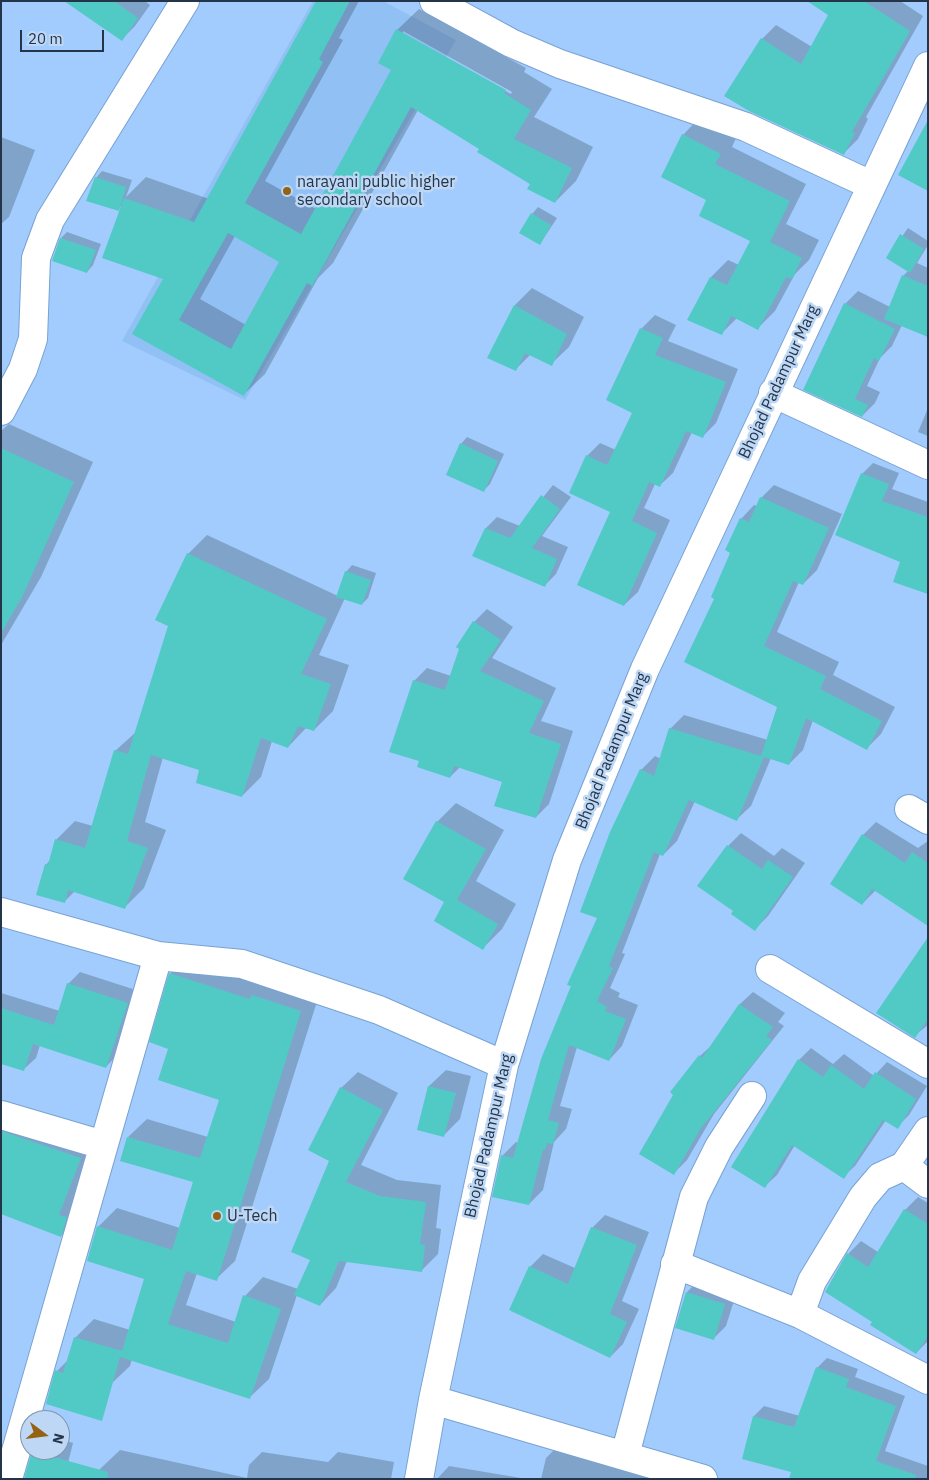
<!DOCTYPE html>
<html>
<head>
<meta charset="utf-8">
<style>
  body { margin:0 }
  #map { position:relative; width:929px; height:1480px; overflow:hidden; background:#a1ccfd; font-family:"IBM Plex Sans",sans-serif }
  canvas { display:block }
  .frame { position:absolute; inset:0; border:2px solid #243549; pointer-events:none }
  .north { position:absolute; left:20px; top:1410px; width:50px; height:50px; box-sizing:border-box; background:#bed7f5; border:1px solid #8096b0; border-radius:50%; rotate:105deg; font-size:14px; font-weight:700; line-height:20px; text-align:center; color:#243549 }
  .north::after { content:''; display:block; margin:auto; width:18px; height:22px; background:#946213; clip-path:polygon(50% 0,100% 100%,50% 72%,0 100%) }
  .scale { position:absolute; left:20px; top:30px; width:84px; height:22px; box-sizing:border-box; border:2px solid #243549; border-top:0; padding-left:6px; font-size:15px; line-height:18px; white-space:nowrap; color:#243549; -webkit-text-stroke:4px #bed7f5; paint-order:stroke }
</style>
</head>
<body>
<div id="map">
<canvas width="929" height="1480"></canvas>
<div class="frame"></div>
<div class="north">N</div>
<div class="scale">20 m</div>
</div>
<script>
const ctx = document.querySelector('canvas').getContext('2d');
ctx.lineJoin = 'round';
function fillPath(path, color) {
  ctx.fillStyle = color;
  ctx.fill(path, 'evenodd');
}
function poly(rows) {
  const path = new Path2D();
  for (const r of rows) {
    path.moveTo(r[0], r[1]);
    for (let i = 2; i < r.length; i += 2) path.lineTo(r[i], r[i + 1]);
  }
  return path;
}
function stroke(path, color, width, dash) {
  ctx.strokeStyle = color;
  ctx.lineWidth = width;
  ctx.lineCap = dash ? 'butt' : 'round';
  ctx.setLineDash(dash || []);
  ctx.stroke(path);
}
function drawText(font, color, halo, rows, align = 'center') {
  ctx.font = font + ' "IBM Plex Sans",sans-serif';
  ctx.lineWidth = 5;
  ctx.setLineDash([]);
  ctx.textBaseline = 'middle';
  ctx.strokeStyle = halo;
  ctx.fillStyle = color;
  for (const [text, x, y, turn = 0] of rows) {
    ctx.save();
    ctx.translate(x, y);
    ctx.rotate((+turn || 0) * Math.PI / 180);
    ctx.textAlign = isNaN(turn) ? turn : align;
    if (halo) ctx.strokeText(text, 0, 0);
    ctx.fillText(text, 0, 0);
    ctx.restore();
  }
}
fillPath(poly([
  [313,1,383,1,456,40,245,400,122,341]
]), '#91c0f5');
fillPath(poly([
  [70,1,145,1,150,5,135,26,122,39],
  [318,1,359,1,339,38,343,40,265,181,316,209,393,70,379,63,397,30,419,9,526,68,524,72,552,89,534,117,593,147,576,181,555,202,480,148,418,110,333,263,318,278,265,374,243,395,134,334,164,279,123,205,118,209,96,178,102,171,132,180,126,197,146,177,209,199],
  [403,31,512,92,511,94,403,34],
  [235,236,281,261,246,325,200,299],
  [809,1,900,1,923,16,866,117,868,119,858,139,843,154,762,39,776,25,812,47,830,15],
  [700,117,737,136,732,147,806,184,786,224,819,240,809,260,795,274,775,311,758,328,737,318,722,333,711,277,728,260,739,265,752,240,708,200,683,135],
  [1,137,35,150,9,217,1,224],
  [538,207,557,218,540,244,532,214],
  [908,228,928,241,928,245,917,263,928,268,928,336,902,325,892,346,880,358,867,386,880,392,875,403,862,416,805,389,845,304,858,291,890,307,903,276,909,270,887,258],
  [67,232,101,244,93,265,87,272,61,238],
  [532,288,584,317,569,347,551,364,531,354,515,370,515,305],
  [655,315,676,325,668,341,738,369,716,423,703,436,692,432,673,473,659,486,655,484,644,508,670,520,638,592,624,605,612,511,587,456,600,443,616,450,634,412,607,399,642,328],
  [928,408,928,436,918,432],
  [9,424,93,462,41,577,1,645,1,431],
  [467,437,504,454,490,484,483,491,461,444],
  [873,463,899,473,892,489,928,502,928,591,902,562,862,474],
  [553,485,571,497,542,536,568,547,556,574,545,585,474,555,486,528,497,517,520,526],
  [774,485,842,514,817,570,803,584,799,582,777,632,839,662,833,675,895,707,881,734,867,748,813,720,803,750,789,764,771,758,751,806,737,819,695,801,677,841,663,855,660,854,622,953,625,954,610,988,620,993,618,997,638,1005,622,1046,609,1060,577,1047,560,1106,572,1109,566,1129,554,1142,543,1190,529,1204,502,1156,516,1142,519,1143,598,917,641,770,655,756,661,759,670,729,684,715,768,740,779,706,716,598,741,519,754,505,757,506,761,498],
  [207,535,338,596,346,572,352,565,376,573,368,598,362,604,345,598,319,655,349,665,333,711,314,730,307,727,288,747,272,741,261,777,242,796,201,769,163,757,145,822,166,830,144,888,125,907,75,891,65,901,46,865,50,860,56,840,75,821,93,826,115,751,136,732,169,625,188,554],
  [487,609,513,627,492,658,556,688,541,721,573,731,549,804,536,817,503,781,460,767,450,777,420,760,414,681,427,668,451,676,460,649,457,647,474,622],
  [456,803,504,830,476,881,516,904,502,929,483,948,446,902,437,822],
  [876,822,918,848,928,841,928,924,876,890,862,904,863,835],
  [741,833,774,856,782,848,805,863,768,916,755,929,735,911,728,846],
  [928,941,928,1025,914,1036],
  [189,955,320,992,235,1261,216,1279,197,1273,186,1305,236,1322,245,1296,263,1277,298,1289,311,1259,331,1160,341,1088,358,1072,398,1093,361,1165,397,1180,441,1185,436,1228,441,1229,438,1254,421,1271,347,1261,336,1288,320,1305,297,1295,269,1379,250,1397,132,1359,130,1366,111,1384,89,1391,57,1371,69,1359,75,1338,94,1319,130,1330,146,1278,98,1227,117,1208,180,1228,195,1181,128,1137,147,1119,208,1137,220,1099,170,1048,151,1042,171,973],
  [80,972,139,991,117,1055,106,1067,40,1045,36,1058,24,1069,1,1063,1,993,60,1011,68,984],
  [753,992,785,1013,778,1022,784,1026,714,1114,687,1160,674,1173,700,1056,713,1044,740,1004],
  [811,1048,833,1064,844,1054,874,1076,887,1062,927,1086,909,1115,897,1127,886,1120,855,1166,843,1177,795,1145,777,1175,765,1186,733,1166,799,1060],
  [446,1070,471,1076,460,1119,444,1135,419,1129,429,1086],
  [1,1104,95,1142,74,1200,81,1202,76,1221,61,1236,1,1157],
  [918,1197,928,1203,928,1341,916,1353,874,1321,848,1254,861,1241,878,1252,905,1210],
  [605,1215,649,1232,622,1301,639,1309,623,1344,610,1357,530,1267,543,1254,575,1268,592,1228],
  [700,1279,737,1291,726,1326,713,1339,687,1292],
  [827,1358,858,1369,855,1377,905,1396,885,1451,928,1466,928,1479,791,1479,793,1471,754,1416,764,1406,800,1416,817,1368],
  [60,1439,73,1443,64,1479,33,1452,60,1450],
  [560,1444,676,1479,541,1479,546,1458],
  [120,1450,247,1478,249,1465,262,1452,328,1462,338,1452,394,1462,391,1479,97,1479,99,1470],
  [449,1466,527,1479,437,1479]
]), '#0003');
fillPath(poly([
  [64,1,114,1,138,18,122,41],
  [316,1,350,1,319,59,323,62,245,203,301,234,391,70,378,63,396,29,506,90,504,93,531,110,514,139,572,168,555,203,527,189,530,184,477,152,479,149,411,107,312,286,307,283,244,396,132,334,163,279,102,258,124,198,194,222],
  [228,233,279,262,231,349,179,320],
  [807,1,864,1,910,31,852,132,855,133,844,155,749,111,724,96,761,38,801,64,828,15],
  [928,120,928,191,898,175],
  [682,134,721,154,715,164,790,201,770,242,802,258,792,279,786,277,758,330,731,316,722,335,687,320,710,277,727,285,750,241,699,216,706,200,661,177],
  [95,177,126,187,119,211,86,201],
  [531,213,551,225,540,245,519,233],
  [900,234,924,249,910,273,886,258],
  [60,238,96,250,87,273,52,261],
  [902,275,928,286,928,337,884,319],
  [844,303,895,329,879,361,874,358,855,399,868,405,862,417,803,390],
  [514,305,567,334,552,366,525,353,516,371,487,358],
  [640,328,663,338,655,355,726,382,703,438,686,431,660,487,649,482,632,521,657,533,624,606,577,585,610,512,569,493,586,455,607,465,632,413,606,400],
  [460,443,498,461,484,492,446,475],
  [1,448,74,482,22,597,1,633],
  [861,473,889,484,882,501,928,517,928,594,893,582,900,562,835,535],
  [541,495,560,509,532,548,557,559,545,587,472,556,485,528,510,538],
  [760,497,829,528,803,585,793,581,764,646,826,676,820,689,882,721,867,750,806,718,789,765,764,757,737,821,689,800,663,856,654,852,609,966,613,968,597,1001,607,1007,605,1011,626,1019,609,1061,569,1045,548,1120,559,1123,553,1144,547,1143,545,1150,543,1149,529,1205,492,1197,501,1155,513,1158,541,1059,571,986,567,985,597,918,580,912,610,832,640,769,654,776,669,728,761,756,777,707,684,662,714,599,711,597,730,553,725,550,740,518,749,522],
  [187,553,327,619,301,674,331,684,314,731,298,726,288,748,261,738,242,797,196,783,199,770,151,755,127,841,148,848,125,909,68,890,65,903,36,895,45,864,48,865,55,839,85,848,114,750,128,754,168,626,155,620],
  [345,571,371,580,362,605,336,597],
  [473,621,501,640,480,671,544,701,529,733,561,744,536,818,494,806,502,782,454,766,450,778,417,767,419,761,389,752,413,680,445,690,459,649,456,647],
  [436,821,486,849,457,900,498,924,483,950,434,921,444,902,403,879],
  [862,834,905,863,912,852,928,863,928,926,872,889,862,905,830,884],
  [727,845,762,869,768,860,793,877,755,931,731,914,733,911,697,886],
  [928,937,928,1019,915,1038,876,1013],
  [169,973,250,999,252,995,301,1011,217,1281,186,1271,168,1324,228,1343,243,1295,281,1309,250,1399,120,1357,102,1421,46,1404,55,1370,63,1373,74,1337,122,1351,144,1279,87,1261,97,1226,172,1250,193,1182,120,1161,127,1137,200,1158,219,1100,158,1080,168,1049,149,1042],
  [67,983,128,1003,106,1068,33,1044,24,1071,1,1064,1,1008,54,1025],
  [739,1004,773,1027,766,1036,772,1040,701,1128,674,1175,639,1154,673,1095,670,1092,699,1055,702,1058],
  [798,1059,823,1077,831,1065,864,1089,875,1072,916,1099,898,1129,883,1120,844,1179,792,1145,765,1188,731,1167],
  [428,1086,456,1093,444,1137,417,1130],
  [340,1087,383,1110,346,1182,380,1196,426,1202,420,1244,425,1245,422,1272,339,1261,320,1306,294,1295,310,1260,291,1252,329,1161,308,1150],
  [1,1131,81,1158,59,1215,67,1217,61,1237,1,1214],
  [904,1209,928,1224,928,1336,916,1354,870,1325,872,1322,825,1292,847,1253,868,1267],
  [591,1227,637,1245,610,1314,627,1322,610,1358,509,1310,529,1266,568,1284],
  [686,1292,725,1304,714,1340,675,1328],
  [816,1367,849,1379,846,1387,896,1406,876,1461,916,1475,915,1479,789,1479,791,1472,742,1459,753,1416,794,1427],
  [32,1451,108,1472,107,1479,24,1479]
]), '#51c9c5');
const minor = poly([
  [434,1,511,43,560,64,746,127,871,185],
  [773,393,928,465],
  [1,411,23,369,33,339,36,258,50,220,185,1],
  [909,809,928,820],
  [1,912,158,956,242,964,379,1010,504,1065],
  [770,969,928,1064],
  [1,1115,103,1145],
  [928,1131,904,1166,928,1184],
  [675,1264,800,1314,928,1380],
  [800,1314,812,1281,863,1197,880,1177,904,1166],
  [433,1400,703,1479],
  [625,1455,694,1197,719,1147,752,1096],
  [8,1479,158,956],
  [419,1479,433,1400,504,1065,567,860,645,669,928,66]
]);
stroke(minor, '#79a2d1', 30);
stroke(minor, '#fff', 28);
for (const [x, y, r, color] of [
  [287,191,5,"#946213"],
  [217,1216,5,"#946213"]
]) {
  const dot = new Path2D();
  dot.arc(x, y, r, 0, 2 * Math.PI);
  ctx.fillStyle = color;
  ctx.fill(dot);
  stroke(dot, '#bed7f5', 2);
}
drawText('16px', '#243549', '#bed7f5', [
  ["narayani public higher",297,182],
  ["secondary school",297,200],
  ["U-Tech",227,1216]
], 'left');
drawText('16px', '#243549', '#bed7f5', [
  ["Bhojad Padampur Marg",779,382,-65],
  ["Bhojad Padampur Marg",612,751,-68],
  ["Bhojad Padampur Marg",489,1136,-77]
]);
</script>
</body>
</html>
